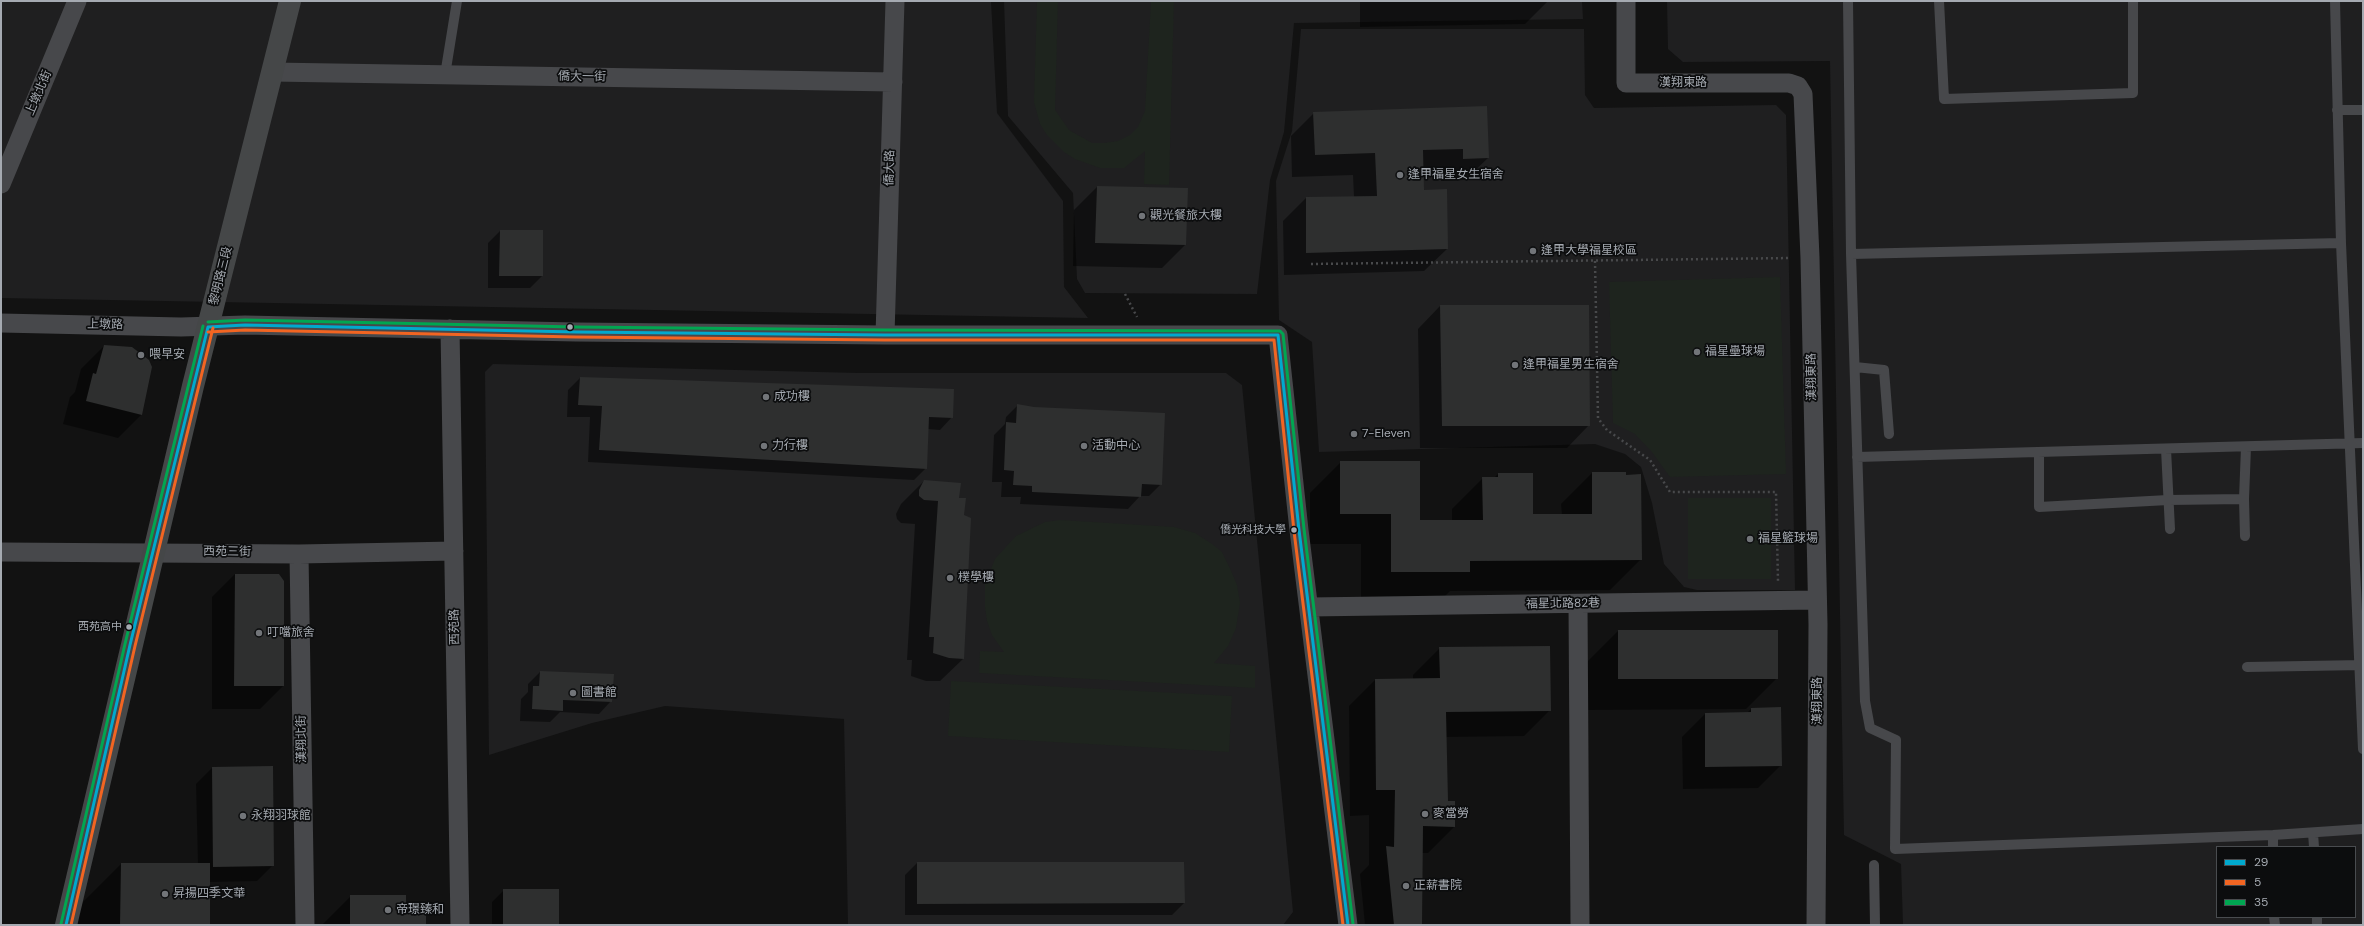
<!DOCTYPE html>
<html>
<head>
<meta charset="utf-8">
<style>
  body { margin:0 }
  #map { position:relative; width:2364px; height:926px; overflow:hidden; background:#121212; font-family:"DM Sans",sans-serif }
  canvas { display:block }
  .frame { position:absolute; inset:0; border:2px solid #a5aab1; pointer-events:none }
  .legend { position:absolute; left:2216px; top:846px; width:140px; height:72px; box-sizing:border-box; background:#0c0d0e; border:1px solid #494c4f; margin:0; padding:5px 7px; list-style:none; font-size:12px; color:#a5aab1 }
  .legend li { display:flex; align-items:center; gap:8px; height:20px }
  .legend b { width:20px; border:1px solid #494c4f }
</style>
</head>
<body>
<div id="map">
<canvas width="2364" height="926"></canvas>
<div class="frame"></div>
<ul class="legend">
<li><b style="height:5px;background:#00a9ce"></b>29</li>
<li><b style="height:5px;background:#f26522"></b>5</li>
<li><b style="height:5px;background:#00a651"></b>35</li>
</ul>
</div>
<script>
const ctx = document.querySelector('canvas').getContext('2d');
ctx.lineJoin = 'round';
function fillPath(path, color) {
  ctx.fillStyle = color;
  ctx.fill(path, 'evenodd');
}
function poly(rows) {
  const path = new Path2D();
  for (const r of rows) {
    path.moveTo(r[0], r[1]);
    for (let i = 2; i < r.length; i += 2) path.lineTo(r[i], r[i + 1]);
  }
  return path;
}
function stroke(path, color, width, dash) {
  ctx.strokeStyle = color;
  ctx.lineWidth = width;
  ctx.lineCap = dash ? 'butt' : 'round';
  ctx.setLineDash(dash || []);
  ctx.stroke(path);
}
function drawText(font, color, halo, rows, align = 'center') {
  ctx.font = font + ' "DM Sans","Noto Sans TC",sans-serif';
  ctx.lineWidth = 3.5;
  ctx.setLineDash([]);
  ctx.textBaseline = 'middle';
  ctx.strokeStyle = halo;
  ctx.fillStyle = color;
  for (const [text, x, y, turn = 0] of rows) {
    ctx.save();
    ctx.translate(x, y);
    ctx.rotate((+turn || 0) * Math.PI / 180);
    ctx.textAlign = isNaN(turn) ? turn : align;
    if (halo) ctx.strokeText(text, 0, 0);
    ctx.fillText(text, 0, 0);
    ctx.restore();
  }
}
fillPath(poly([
  [1,1,991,1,997,113,1063,201,1064,287,1088,318,1,298],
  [1004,1,1582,1,1583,19,1294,23,1284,132,1270,180,1257,294,1085,293,1077,279,1073,193,1008,116],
  [1667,1,2363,1,2363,925,1903,925,1901,864,1844,835,1830,61,1683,62,1668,49],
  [2217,847,2355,847,2355,917,2217,917],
  [1301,29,1584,29,1585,95,1594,108,1776,105,1786,115,1795,590,1697,590,1684,587,1664,564,1652,503,1641,467,1625,454,1595,444,1319,452,1312,342,1279,320,1276,181,1292,131],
  [493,364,859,373,1226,373,1242,385,1293,912,1283,925,848,925,844,719,665,706,592,723,489,755,485,372]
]), '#1f1f20');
fillPath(poly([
  [1037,1,1058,1,1055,110,1069,130,1092,143,1104,143,1118,141,1130,135,1138,127,1145,111,1151,1,1174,1,1169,185,1144,184,1145,151,1124,168,1100,168,1075,159,1064,152,1047,135,1040,124,1034,102],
  [1780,277,1786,474,1670,477,1652,452,1635,434,1613,423,1609,282],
  [1688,498,1771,498,1771,579,1688,579],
  [1060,520,1174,527,1195,533,1212,544,1222,552,1232,573,1237,585,1240,603,1236,628,1228,646,1214,663,1255,666,1255,688,979,673,980,651,1004,652,992,635,987,621,985,607,985,584,995,559,1016,536,1045,522],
  [951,681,1232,696,1229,752,948,736]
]), '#1e241e');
fillPath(poly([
  [1360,1,1547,1,1547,2,1525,24,1360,27],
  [1486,107,1488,158,1465,180,1441,181,1441,172,1422,172,1423,191,1447,249,1424,271,1284,275,1283,221,1306,198,1354,197,1353,175,1292,177,1291,136,1314,113],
  [1097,187,1185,245,1162,268,1073,266,1074,210],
  [500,231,542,231,542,276,530,288,488,288,488,243],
  [1440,306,1589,425,1567,448,1420,448,1418,329],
  [104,346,151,367,141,415,118,438,63,424,70,397,75,392,81,369],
  [580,378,952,417,940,430,928,429,926,468,914,480,588,462,590,417,567,417,568,390],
  [1018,405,1161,484,1149,496,1140,496,1128,509,1020,504,1021,497,1001,497,1002,482,992,482,994,435,1005,424,1006,417],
  [1341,462,1419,521,1452,521,1452,509,1483,478,1494,478,1498,474,1532,474,1532,515,1562,515,1561,504,1592,473,1641,559,1610,590,1450,591,1438,603,1361,603,1361,544,1310,544,1310,493],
  [924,481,958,499,963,516,963,659,940,681,926,681,911,676,912,660,907,660,915,524,901,523,897,519,896,514,901,504],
  [235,574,283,581,283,686,260,709,212,709,212,597],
  [1618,631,1777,678,1746,709,1588,710,1587,662],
  [1440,648,1550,710,1524,736,1446,737,1447,802,1454,827,1428,853,1422,853,1421,925,1365,925,1360,874,1369,865,1369,815,1350,816,1349,706,1375,680,1413,680,1413,675],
  [540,672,611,701,599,714,560,712,550,722,520,721,521,699,528,692,528,684],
  [1751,709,1781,765,1758,788,1683,789,1682,737,1705,714,1747,713],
  [212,768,273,865,257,881,209,882,209,925,78,925,78,907,121,864,198,864,196,784],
  [917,863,1184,903,1172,915,905,915,905,875],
  [504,890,558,925,492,925,492,902],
  [351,896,405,908,425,925,322,925]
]), '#0007');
fillPath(poly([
  [1487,106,1489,158,1463,159,1463,149,1423,150,1424,190,1447,189,1448,249,1306,253,1306,197,1377,196,1375,153,1315,155,1313,112],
  [1097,186,1188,188,1186,245,1095,243],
  [500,230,543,230,543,276,499,276],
  [1440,305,1589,305,1590,426,1442,426],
  [104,345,132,347,149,360,152,367,142,415,86,401,93,373,96,374],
  [580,377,954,389,953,418,929,417,927,469,599,450,602,406,578,405],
  [1017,404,1034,407,1165,413,1162,485,1142,484,1141,497,1032,492,1032,486,1013,485,1014,471,1004,470,1006,422,1016,423],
  [1340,461,1420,461,1420,520,1483,520,1482,477,1498,477,1498,473,1533,473,1533,514,1592,514,1592,472,1626,472,1626,475,1641,474,1642,560,1470,561,1470,572,1391,572,1391,514,1340,514],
  [924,480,961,483,959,498,966,498,964,515,971,518,964,659,949,658,933,653,934,637,929,637,938,501,924,500,919,496,919,490],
  [235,574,279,574,284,581,284,686,234,686],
  [1618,630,1778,630,1778,679,1618,679],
  [1550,646,1551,711,1446,712,1448,801,1455,801,1455,827,1423,826,1422,925,1394,925,1386,846,1394,847,1395,790,1376,790,1375,679,1440,678,1439,647],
  [540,671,614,674,612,702,563,700,563,711,532,709,533,686,539,686],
  [1781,707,1782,766,1705,767,1705,713,1751,712,1751,708],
  [273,766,274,866,213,867,212,767],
  [917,862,1184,862,1185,903,917,904],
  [121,863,210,863,210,925,120,925],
  [503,889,559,889,559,925,503,925],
  [350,895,406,895,406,907,426,907,426,925,350,925]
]), '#2e2f2f');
stroke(poly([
  [1595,261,1598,418,1607,430,1650,460,1670,492,1776,492,1778,581],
  [1311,264,1791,258],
  [1125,294,1137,317]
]), '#48494b', 2.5, [2, 3]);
stroke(poly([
  [1848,1,1851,254,1865,701,1870,728,1896,740,1895,849,2273,835,2363,829],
  [1939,1,1944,99,2133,93,2133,1],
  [2335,1,2341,243,2363,749],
  [445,75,457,1],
  [2337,110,2363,110],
  [1851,254,2341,243],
  [1855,367,1884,370,1889,434],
  [2166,449,2170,529],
  [2039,452,2039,507,2168,500,2244,499,2246,447],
  [1857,457,2363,443],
  [2244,499,2245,536],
  [2247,667,2363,665],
  [2313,833,2314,847],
  [2273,835,2273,847],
  [1874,865,1875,925],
  [2274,917,2275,925],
  [2317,917,2317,925]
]), '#47484b', 10);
stroke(poly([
  [1626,1,1626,83,1789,83,1798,86,1803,94,1810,258,1818,624,1816,925],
  [272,72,893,82],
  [1,184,77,1],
  [1,323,181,327,245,325,576,332,885,335,1278,335,1299,530,1348,925],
  [450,329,460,925],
  [885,335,895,1],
  [1,552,299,554,454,551],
  [299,554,305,925],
  [1578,604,1580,925],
  [1309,607,1816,600]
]), '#47484b', 19);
stroke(poly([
  [66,925,193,386,290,1]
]), '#454748', 22);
stroke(poly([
  [208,327,245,325,576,332,885,335,1278,335,1299,530,1348,925],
  [66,925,130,645,208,327]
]), '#00a9ce', 3);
stroke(poly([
  [208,332,245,330,576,337,885,340,1274,340,1294,531,1343,925],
  [71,925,135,646,213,328]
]), '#f26522', 3);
stroke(poly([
  [208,322,245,320,576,327,885,330,1280,331,1283,334,1304,529,1353,924],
  [61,924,125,644,203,326]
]), '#00a651', 3);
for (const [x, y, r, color] of [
  [1400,175,4,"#727579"],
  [1142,216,4,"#727579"],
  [1533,251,4,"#727579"],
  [570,327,3.5,"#a5aab1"],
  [1697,352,4,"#727579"],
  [141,355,4,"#727579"],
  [1515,365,4,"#727579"],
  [766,397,4,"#727579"],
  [1354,434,4,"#727579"],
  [764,446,4,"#727579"],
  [1084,446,4,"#727579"],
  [1294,530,3.5,"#a5aab1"],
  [1750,539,4,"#727579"],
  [950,578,4,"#727579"],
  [129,627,3.5,"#a5aab1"],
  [259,633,4,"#727579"],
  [573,693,4,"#727579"],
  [1425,814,4,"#727579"],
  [243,816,4,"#727579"],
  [1406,886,4,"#727579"],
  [165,894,4,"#727579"],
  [388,910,4,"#727579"]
]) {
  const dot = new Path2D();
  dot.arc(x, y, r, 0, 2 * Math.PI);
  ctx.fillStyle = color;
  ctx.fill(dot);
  stroke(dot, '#0c0d0e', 1.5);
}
drawText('11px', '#a5aab1', '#0c0d0e', [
  ["僑光科技大學",1286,530],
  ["西苑高中",122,627]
], 'right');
drawText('12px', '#a5aab1', '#0c0d0e', [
  ["僑大一街",582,77,1],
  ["漢翔東路",1683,83],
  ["上墩北街",39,93,-67],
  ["僑大路",890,168,-88],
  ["黎明路三段",221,276,-76],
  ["上墩路",105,325,1],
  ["漢翔東路",1812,377,-91],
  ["西苑三街",227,552,1],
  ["福星北路82巷",1563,604,-1],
  ["西苑路",455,627,-91],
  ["漢翔東路",1818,701,-90],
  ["漢翔北街",302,739,-91]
]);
drawText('12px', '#a5aab1', '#0c0d0e', [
  ["逢甲福星女生宿舍",1408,175],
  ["觀光餐旅大樓",1150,216],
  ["逢甲大學福星校區",1541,251],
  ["福星壘球場",1705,352],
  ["喂早安",149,355],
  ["逢甲福星男生宿舍",1523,365],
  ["成功樓",774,397],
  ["7-Eleven",1362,434],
  ["力行樓",772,446],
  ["活動中心",1092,446],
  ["福星籃球場",1758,539],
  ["樸學樓",958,578],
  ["叮噹旅舍",267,633],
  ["圖書館",581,693],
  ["麥當勞",1433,814],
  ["永翔羽球館",251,816],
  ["正薪書院",1414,886],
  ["昇揚四季文華",173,894],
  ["帝璟臻和",396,910]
], 'left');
</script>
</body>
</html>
